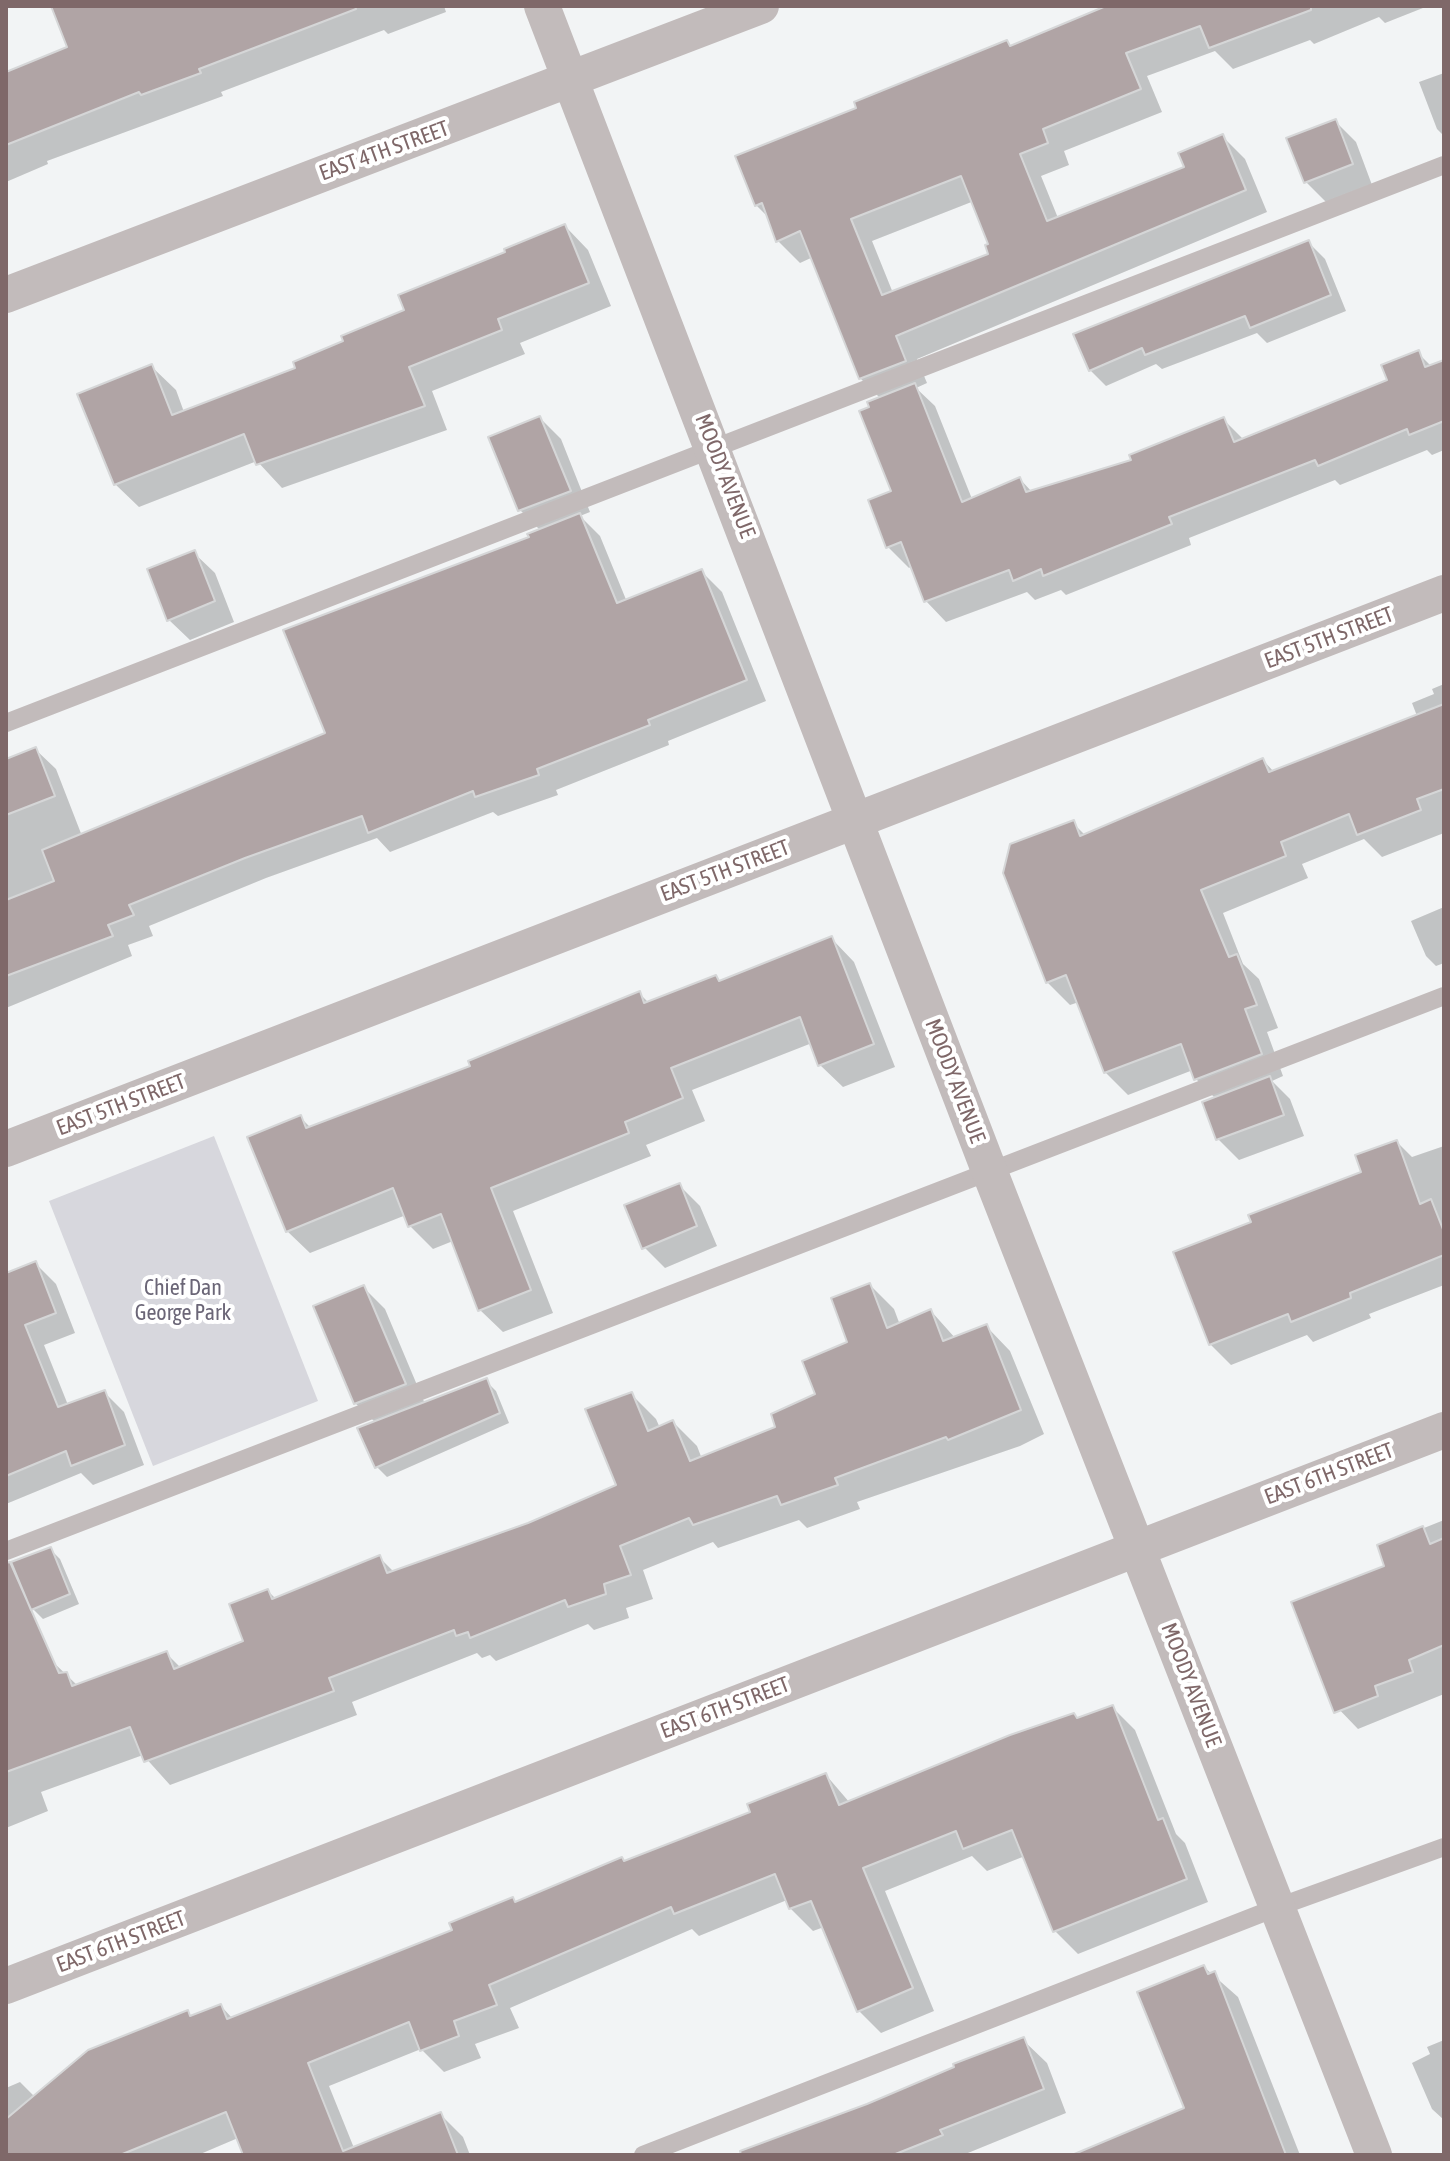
<!DOCTYPE html>
<html>
<head>
<meta charset="utf-8">
<style>
  body { margin:0 }
  #map { position:relative; width:1450px; height:2161px; overflow:hidden; background:#f2f4f5; font-family:"Asap Condensed",sans-serif }
  canvas { display:block }
  .frame { position:absolute; inset:0; border:8px solid #7f6869; pointer-events:none }
</style>
</head>
<body>
<div id="map">
<canvas width="1450" height="2161"></canvas>
<div class="frame"></div>
</div>
<script>
const ctx = document.querySelector('canvas').getContext('2d');
ctx.lineJoin = 'round';
function fillPath(path, color) {
  ctx.fillStyle = color;
  ctx.fill(path, 'evenodd');
}
function poly(rows) {
  const path = new Path2D();
  for (const r of rows) {
    path.moveTo(r[0], r[1]);
    for (let i = 2; i < r.length; i += 2) path.lineTo(r[i], r[i + 1]);
  }
  return path;
}
function stroke(path, color, width, dash) {
  ctx.strokeStyle = color;
  ctx.lineWidth = width;
  ctx.lineCap = dash ? 'butt' : 'round';
  ctx.setLineDash(dash || []);
  ctx.stroke(path);
}
function drawText(font, color, halo, rows, align = 'center') {
  ctx.font = font + ' "Asap Condensed",sans-serif';
  ctx.lineWidth = 8;
  ctx.setLineDash([]);
  ctx.textBaseline = 'middle';
  ctx.strokeStyle = halo;
  ctx.fillStyle = color;
  for (const [text, x, y, turn = 0] of rows) {
    ctx.save();
    ctx.translate(x, y);
    ctx.rotate((+turn || 0) * Math.PI / 180);
    ctx.textAlign = isNaN(turn) ? turn : align;
    if (halo) ctx.strokeText(text, 0, 0);
    ctx.fillText(text, 0, 0);
    ctx.restore();
  }
}
fillPath(poly([
  [214,1136,318,1401,153,1466,49,1201]
]), '#d7d7dd');
fillPath(poly([
  [81,6,444,6,446,12,388,34,384,30,221,92,223,96,47,161,48,164,6,182,6,69,10,72,70,48],
  [1111,6,1428,6,1385,23,1379,17,1314,44,1310,40,1233,69,1215,51,1147,76,1162,112,1064,151,1069,165,1041,176,1058,218,1186,168,1222,136,1245,159,1267,212,917,359,927,383,916,388,935,406,972,499,1020,479,1032,492,1134,461,1223,419,1244,440,1390,381,1418,353,1439,374,1444,386,1444,450,1432,455,1427,450,1340,485,1335,480,1189,538,1191,545,1066,595,1061,590,1035,600,1027,592,946,622,926,601,912,566,909,568,888,547,894,492,872,408,881,399,860,378,813,257,800,263,778,241,770,219,756,205,859,109,1007,42,1012,47],
  [974,201,991,245,991,255,893,293,872,241],
  [1444,73,1444,136,1437,129,1419,82],
  [1335,121,1356,142,1372,185,1326,202,1306,182],
  [565,226,588,250,611,306,520,343,525,354,432,391,447,430,282,488,257,461,139,507,115,484,152,367,176,390,184,412,298,370],
  [1309,243,1325,259,1346,311,1267,343,1257,333,1162,369,1156,364,1106,386,1090,370],
  [540,418,561,439,590,512,580,516,600,536,627,602,701,571,722,592,766,701,668,741,669,745,556,790,558,795,498,816,493,812,390,852,377,838,266,878,149,926,153,936,128,945,132,956,6,1008,6,761,35,749,56,769,82,836,328,734,541,531,520,510],
  [194,553,215,573,234,622,190,640,169,620],
  [1444,684,1444,833,1382,857,1364,839,1302,864,1308,878,1223,913,1243,964,1259,979,1278,1028,1267,1032,1283,1076,1272,1081,1290,1099,1304,1136,1239,1160,1218,1139,1216,1099,1196,1079,1193,1070,1128,1095,1105,1072,1079,1002,1070,1005,1047,982,1073,823,1086,836,1263,760,1274,772,1417,716,1412,703,1434,694,1432,689],
  [1444,907,1444,963,1436,966,1426,956,1411,921],
  [832,939,854,962,895,1067,843,1087,820,1065,812,1043,692,1090,705,1121,646,1145,651,1156,513,1211,553,1313,503,1332,480,1310,453,1241,433,1249,410,1226,406,1215,310,1253,287,1231,301,1118,311,1128,472,1067,639,993,649,1003,716,977,721,982],
  [1397,1142,1412,1157,1444,1146,1444,1285,1369,1314,1371,1318,1313,1342,1307,1335,1231,1365,1210,1344,1253,1223,1364,1173],
  [679,1185,700,1206,717,1246,665,1268,644,1247],
  [36,1264,56,1284,75,1333,44,1345,68,1405,104,1392,124,1412,144,1465,93,1485,81,1473,6,1504,6,1275],
  [870,1285,894,1309,900,1325,931,1311,956,1339,987,1327,1010,1351,1044,1434,1020,1446,857,1502,860,1509,807,1528,799,1520,718,1548,713,1542,643,1570,653,1599,626,1608,629,1618,594,1630,588,1624,496,1661,490,1655,482,1658,477,1653,352,1702,357,1715,170,1785,143,1755,41,1792,48,1811,6,1828,6,1678,52,1661,78,1686,167,1654,181,1668,246,1642,268,1591,276,1599,380,1558,394,1572,529,1524,619,1486,632,1395,656,1419,660,1428,673,1422,697,1446,702,1459,777,1428,818,1395,849,1343],
  [364,1288,385,1309,425,1404,486,1381,496,1391,509,1423,387,1477,377,1467,376,1423,355,1403],
  [1444,1520,1444,1694,1358,1729,1332,1702,1387,1568,1379,1546],
  [50,1549,60,1559,79,1604,43,1619,33,1609],
  [1112,1707,1135,1730,1176,1834,1185,1843,1208,1902,1078,1954,1055,1931,1025,1856,987,1871,972,1856,885,1891,934,2011,881,2033,858,2010,824,1927,813,1931,790,1908,787,1900,699,1936,692,1929,510,2008,519,2028,475,2044,481,2058,444,2072,421,2049,329,2086,354,2148,440,2114,463,2137,470,2155,252,2155,238,2138,198,2155,6,2155,6,2088,20,2082,35,2097,187,2012,192,2017,221,2006,233,2019,455,1931,512,1899,516,1903,753,1813,826,1775,850,1803],
  [1204,1967,1238,1997,1300,2155,1099,2155,1187,2109],
  [1023,2040,1047,2063,1066,2113,963,2155,764,2155,868,2105],
  [1444,2040,1444,2120,1432,2109,1412,2063,1430,2054,1427,2047]
]), '#0003');
const building = poly([
  [51,6,355,6,356,9,199,69,201,73,141,95,139,92,6,145,6,72,67,47,51,6],
  [1106,6,1311,6,1311,10,1209,48,1200,26,1126,53,1141,89,1043,129,1048,143,1020,154,1047,221,1184,167,1178,153,1223,134,1246,190,896,336,906,361,859,379,800,231,776,242,762,203,755,206,735,156,856,108,854,102,1007,40,1010,46,1106,6],
  [961,176,988,244,985,245,988,254,882,295,851,219,961,176],
  [1336,119,1353,164,1304,183,1286,138,1336,119],
  [565,224,589,283,498,319,502,330,409,367,425,406,256,465,244,434,114,485,77,394,152,364,172,415,295,368,293,362,343,341,341,336,404,310,398,295,505,252,504,249,565,224],
  [1309,240,1331,295,1250,328,1245,316,1145,355,1142,348,1089,371,1073,334,1309,240],
  [1419,350,1425,367,1444,360,1444,421,1409,435,1407,429,1318,466,1315,460,1169,517,1172,524,1043,576,1041,569,1013,581,1009,570,924,602,901,542,886,548,868,500,891,491,859,411,869,407,867,402,915,383,962,502,1020,477,1026,492,1131,460,1129,455,1224,417,1234,442,1387,380,1381,365,1419,350],
  [540,416,571,491,518,511,488,437,540,416],
  [580,513,617,603,702,569,747,680,648,720,650,725,537,769,539,775,475,797,473,791,368,833,362,816,245,858,129,905,134,915,108,925,113,936,6,976,6,900,54,881,42,850,325,733,283,630,529,537,527,534,580,513],
  [195,550,215,601,167,621,147,569,195,550],
  [1444,704,1444,789,1417,799,1421,810,1357,835,1349,814,1281,842,1286,856,1201,890,1229,957,1237,954,1257,1005,1245,1009,1262,1054,1194,1080,1181,1044,1104,1073,1066,975,1046,983,1003,873,1010,844,1074,820,1080,836,1263,758,1269,772,1444,704],
  [36,747,55,796,6,815,6,759,36,747],
  [832,936,874,1044,818,1066,800,1017,671,1068,683,1098,625,1122,629,1133,491,1188,531,1290,478,1311,441,1214,408,1227,393,1188,286,1232,247,1137,301,1115,306,1128,470,1066,468,1061,640,991,644,1003,716,975,719,981,832,936],
  [1270,1076,1284,1115,1216,1140,1202,1102,1270,1076],
  [1397,1140,1420,1204,1431,1199,1444,1232,1444,1255,1350,1293,1351,1298,1291,1322,1288,1314,1209,1345,1173,1252,1251,1222,1248,1215,1361,1172,1355,1155,1397,1140],
  [680,1183,697,1226,642,1249,624,1205,680,1183],
  [36,1261,56,1313,25,1325,58,1407,105,1390,125,1445,71,1466,66,1451,6,1476,6,1273,36,1261],
  [870,1283,887,1328,931,1309,943,1341,987,1324,1021,1410,948,1440,946,1437,835,1478,838,1485,781,1505,777,1496,693,1525,689,1518,620,1546,631,1575,604,1584,606,1594,568,1607,565,1600,470,1638,468,1632,456,1636,454,1630,329,1678,334,1691,144,1762,130,1727,6,1772,6,1563,10,1562,59,1673,67,1672,72,1686,167,1651,174,1669,243,1641,229,1604,268,1589,272,1599,380,1555,387,1573,528,1523,616,1485,585,1409,632,1392,648,1431,673,1420,690,1461,775,1427,771,1414,815,1394,802,1361,847,1342,831,1298,870,1283],
  [364,1285,406,1384,354,1404,313,1306,364,1285],
  [487,1378,500,1413,375,1468,357,1428,487,1378],
  [1423,1526,1430,1544,1444,1538,1444,1645,1409,1660,1413,1672,1375,1686,1378,1696,1334,1713,1291,1602,1384,1566,1377,1545,1423,1526],
  [51,1547,70,1594,31,1610,11,1562,51,1547],
  [1113,1705,1158,1820,1163,1818,1187,1879,1053,1932,1012,1830,963,1849,956,1831,863,1868,913,1988,857,2012,811,1901,789,1909,775,1874,674,1914,671,1907,489,1985,497,2005,454,2021,459,2036,420,2051,409,2022,308,2063,343,2151,441,2112,458,2155,243,2155,226,2112,120,2155,6,2155,6,2119,88,2050,188,2010,190,2016,221,2004,227,2019,452,1930,449,1923,513,1897,515,1902,622,1857,624,1861,750,1812,747,1804,826,1773,839,1805,1010,1735,1074,1713,1077,1718,1113,1705],
  [1204,1965,1208,1974,1215,1971,1286,2155,1072,2155,1184,2108,1137,1992,1204,1965],
  [1024,2037,1044,2089,940,2130,943,2135,893,2155,741,2155,740,2151,867,2104,954,2067,953,2064,1024,2037]
]);
fillPath(building, '#b0a4a5');
stroke(building, '#d5d6d7', 2);
stroke(poly([
  [6,723,1444,165],
  [6,1551,1444,996],
  [643,2155,1278,1907,1444,1847]
]), '#c2bbbb', 18);
stroke(poly([
  [542,6,989,1170,1374,2155],
  [6,295,761,6],
  [6,1149,1444,593],
  [6,1986,1444,1430]
]), '#c2bbbb', 36);
drawText('22px', '#7f6869', '#fff', [
  ["EAST 4TH STREET",384,151,-20],
  ["MOODY AVENUE",725,476,69],
  ["EAST 5TH STREET",1329,638,-21],
  ["EAST 5TH STREET",725,871,-21],
  ["MOODY AVENUE",955,1081,69],
  ["EAST 5TH STREET",121,1105,-21],
  ["EAST 6TH STREET",1329,1474,-21],
  ["MOODY AVENUE",1191,1685,69],
  ["EAST 6TH STREET",725,1708,-21],
  ["EAST 6TH STREET",121,1942,-21]
]);
drawText('22px', '#6b6677', '#fff', [
  ["Chief Dan",183,1288],
  ["George Park",183,1313]
]);
</script>
</body>
</html>
